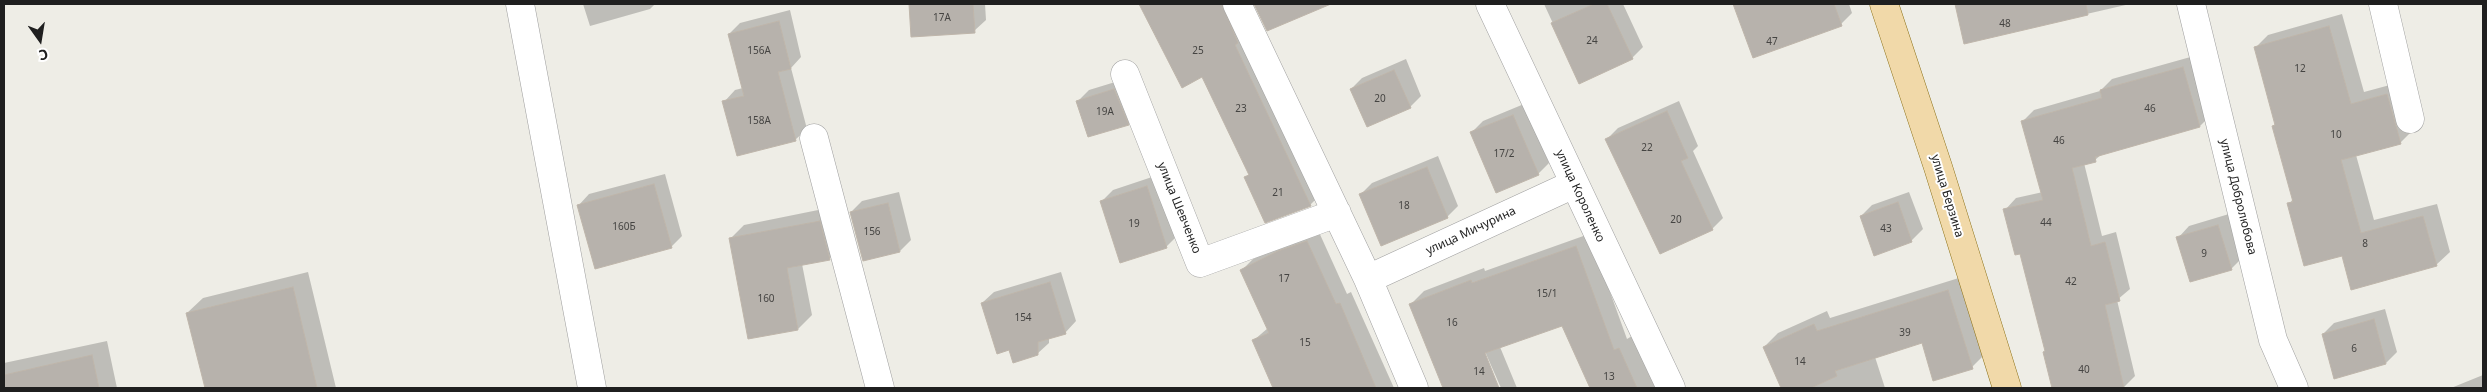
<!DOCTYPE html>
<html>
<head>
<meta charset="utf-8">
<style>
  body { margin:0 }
  #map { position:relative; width:2487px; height:392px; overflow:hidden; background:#eeede6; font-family:"Noto Sans",sans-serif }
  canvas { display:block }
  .frame { position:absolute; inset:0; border:5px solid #1f1f1f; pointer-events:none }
  .north { position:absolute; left:15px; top:15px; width:50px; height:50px; -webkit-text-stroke:4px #fff; paint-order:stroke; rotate:167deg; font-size:14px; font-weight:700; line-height:20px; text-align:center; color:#1f1f1f }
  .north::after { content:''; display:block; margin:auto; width:18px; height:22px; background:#1f1f1f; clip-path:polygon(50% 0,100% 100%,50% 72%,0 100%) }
</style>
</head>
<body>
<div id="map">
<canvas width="2487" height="392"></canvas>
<div class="frame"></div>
<div class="north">С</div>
</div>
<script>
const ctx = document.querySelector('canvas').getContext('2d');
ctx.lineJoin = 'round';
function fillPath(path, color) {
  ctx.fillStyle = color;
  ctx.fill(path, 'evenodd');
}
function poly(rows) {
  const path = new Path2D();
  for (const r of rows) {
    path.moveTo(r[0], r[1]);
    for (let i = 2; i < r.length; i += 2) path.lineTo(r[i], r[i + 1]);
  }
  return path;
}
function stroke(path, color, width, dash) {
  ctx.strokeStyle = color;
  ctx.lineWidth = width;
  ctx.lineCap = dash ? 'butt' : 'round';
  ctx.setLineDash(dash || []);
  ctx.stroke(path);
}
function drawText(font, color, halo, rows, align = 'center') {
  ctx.font = font + ' "Noto Sans",sans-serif';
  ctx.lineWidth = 4;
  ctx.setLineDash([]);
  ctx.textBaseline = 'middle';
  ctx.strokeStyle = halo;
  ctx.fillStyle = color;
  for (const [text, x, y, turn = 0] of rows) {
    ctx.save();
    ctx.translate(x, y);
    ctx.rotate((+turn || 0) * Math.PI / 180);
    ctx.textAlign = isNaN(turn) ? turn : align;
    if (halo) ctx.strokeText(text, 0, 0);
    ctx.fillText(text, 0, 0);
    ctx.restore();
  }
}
fillPath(poly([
  [583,4,655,4,650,9,590,26],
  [910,4,985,4,986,20,974,31,912,35],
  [1140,4,1210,4,1213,11,1227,4,1321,194,1310,205,1246,177,1250,174,1203,76,1183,86],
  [1255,4,1328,4,1268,29],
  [1544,4,1623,4,1643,47,1632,58,1580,82],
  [1735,4,1849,4,1852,13,1841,24],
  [1956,4,2130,4,1965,42],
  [790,10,801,57,791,68,807,129,795,140,724,102,735,90,743,88,729,34,740,23],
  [2342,14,2364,92,2401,82,2414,129,2400,143,2356,155,2374,220,2437,204,2450,252,2436,265,2343,254,2289,204,2293,199,2273,126,2276,123,2255,48,2268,35],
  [2194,56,2211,115,2200,126,2102,154,2095,160,2084,163,2102,236,2116,232,2130,289,2117,300,2135,376,2124,387,2117,388,2053,388,2046,351,2021,252,2005,210,2016,198,2043,192,2023,121,2034,110,2100,91,2112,79],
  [1406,59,1421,96,1410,107,1351,89,1362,78],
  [1125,79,1139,113,1128,124,1078,101,1089,90],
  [1679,101,1698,146,1693,151,1723,218,1712,229,1607,139,1618,128],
  [1524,104,1549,163,1538,174,1472,132,1483,121],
  [1438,156,1458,206,1447,217,1361,194,1372,183],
  [665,174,682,236,671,247,578,206,589,194],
  [1158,175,1178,235,1167,246,1121,261,1102,201,1113,190],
  [899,192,911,240,900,251,851,212,862,201],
  [1909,192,1923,229,1912,240,1875,254,1861,216,1872,205],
  [833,207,843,245,829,259,802,264,812,315,798,329,730,239,744,225],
  [2229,214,2242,258,2231,269,2178,238,2189,226],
  [1318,230,1347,294,1351,292,1394,388,1321,388,1310,366,1254,340,1268,328,1242,270,1253,259,1290,241],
  [1589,234,1627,339,1632,336,1656,388,1591,388,1562,324,1500,347,1517,388,1501,388,1483,347,1481,348,1498,388,1445,388,1411,304,1424,291,1484,268,1485,271],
  [308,272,336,388,206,388,187,313,203,298],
  [1061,272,1076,321,1065,333,1049,337,1049,343,1037,354,1010,349,982,303,994,292],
  [1962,277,1985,354,1972,367,1922,342,1875,357,1885,388,1783,388,1764,347,1778,333,1827,311,1830,318],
  [2385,309,2397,352,2386,363,2335,377,2323,334,2334,323],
  [107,341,117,388,4,388,4,363],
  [2483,375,2483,388,2451,388]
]), '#0003');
const building = poly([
  [909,4,973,4,975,33,911,37,909,4],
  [1139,4,1222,4,1238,43,1235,45,1311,206,1265,223,1244,177,1249,175,1202,77,1182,88,1139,4],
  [1254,4,1331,4,1267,31,1254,4],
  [1594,4,1607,4,1633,59,1579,84,1551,23,1594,4],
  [1733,4,1834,4,1842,26,1753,58,1733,4],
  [1955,4,2086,4,2088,15,1964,44,1955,4],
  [779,21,791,69,778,72,796,141,737,156,722,101,744,96,728,34,779,21],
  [2329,26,2351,104,2387,94,2401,144,2341,160,2361,233,2423,216,2437,266,2351,290,2342,256,2304,266,2287,203,2293,202,2272,126,2275,125,2254,47,2329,26],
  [2183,67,2200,127,2095,157,2096,162,2072,168,2091,246,2105,242,2120,301,2105,305,2124,388,2052,388,2043,352,2045,351,2020,254,2015,255,2003,209,2043,200,2021,121,2102,98,2100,90,2183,67],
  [1394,70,1411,108,1367,127,1350,89,1394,70],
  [1114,89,1129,125,1088,137,1076,101,1114,89],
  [1667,111,1688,158,1681,161,1713,230,1660,254,1605,139,1667,111],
  [1513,115,1539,175,1496,193,1470,132,1513,115],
  [1427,167,1448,218,1381,246,1359,194,1427,167],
  [654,184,672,248,595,269,577,205,654,184],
  [1147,186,1167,248,1120,263,1100,201,1147,186],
  [1898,202,1912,242,1874,256,1860,216,1898,202],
  [888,203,900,252,863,261,850,212,888,203],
  [820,221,830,260,787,268,798,330,748,339,729,238,820,221],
  [2218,225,2232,270,2190,282,2176,237,2218,225],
  [1307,241,1336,304,1340,303,1376,388,1273,388,1252,340,1269,333,1240,270,1278,251,1307,241],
  [1576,246,1614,350,1619,348,1637,388,1590,388,1562,326,1485,353,1499,388,1443,388,1409,304,1471,280,1472,283,1576,246],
  [1050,282,1066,334,1038,342,1038,355,1013,363,1009,350,997,354,981,303,1050,282],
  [293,287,317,388,205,388,186,313,293,287],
  [1948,290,1973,369,1933,381,1922,343,1835,371,1837,376,1811,388,1781,388,1763,347,1814,324,1817,331,1948,290],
  [2374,319,2386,364,2334,379,2322,334,2374,319],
  [92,355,99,388,4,388,4,375,92,355]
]);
fillPath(building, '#b7b2ac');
stroke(building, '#beb5aa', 1);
const minor = poly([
  [520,4,592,388],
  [1237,4,1368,279,1414,388],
  [1490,4,1671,388],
  [2191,4,2273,340,2294,388],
  [2383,4,2410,119],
  [1125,74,1200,263,1337,213],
  [814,138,880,388],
  [1368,279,1574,184]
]);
const major = poly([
  [1884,4,1938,167,2007,388]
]);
stroke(minor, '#a0a0a0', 29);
stroke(major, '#886d12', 29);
stroke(minor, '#fff', 28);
stroke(major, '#f1d9a9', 28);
drawText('10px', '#454442', null, [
  ["17А",942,18],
  ["48",2005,24],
  ["24",1592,41],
  ["47",1772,42],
  ["156А",759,51],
  ["25",1198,51],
  ["12",2300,69],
  ["20",1380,99],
  ["23",1241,109],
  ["46",2150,109],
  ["19А",1105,112],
  ["158А",759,121],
  ["10",2336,135],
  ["46",2059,141],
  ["22",1647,148],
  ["17/2",1504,154],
  ["21",1278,193],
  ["18",1404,206],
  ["20",1676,220],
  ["44",2046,223],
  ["19",1134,224],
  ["160Б",624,227],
  ["43",1886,229],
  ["156",872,232],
  ["8",2365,244],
  ["9",2204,254],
  ["17",1284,279],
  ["42",2071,282],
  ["15/1",1547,294],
  ["160",766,299],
  ["154",1023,318],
  ["16",1452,323],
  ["39",1905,333],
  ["15",1305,343],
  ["6",2354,349],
  ["14",1800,362],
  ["40",2084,370],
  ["14",1479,372],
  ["13",1609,377]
]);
drawText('12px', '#1f1f1f', '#fff', [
  ["улица Короленко",1580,196,65],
  ["улица Берзина",1947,196,73],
  ["улица Добролюбова",2238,197,76],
  ["улица Шевченко",1179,208,68],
  ["улица Мичурина",1471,231,-25]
]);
</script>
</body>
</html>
